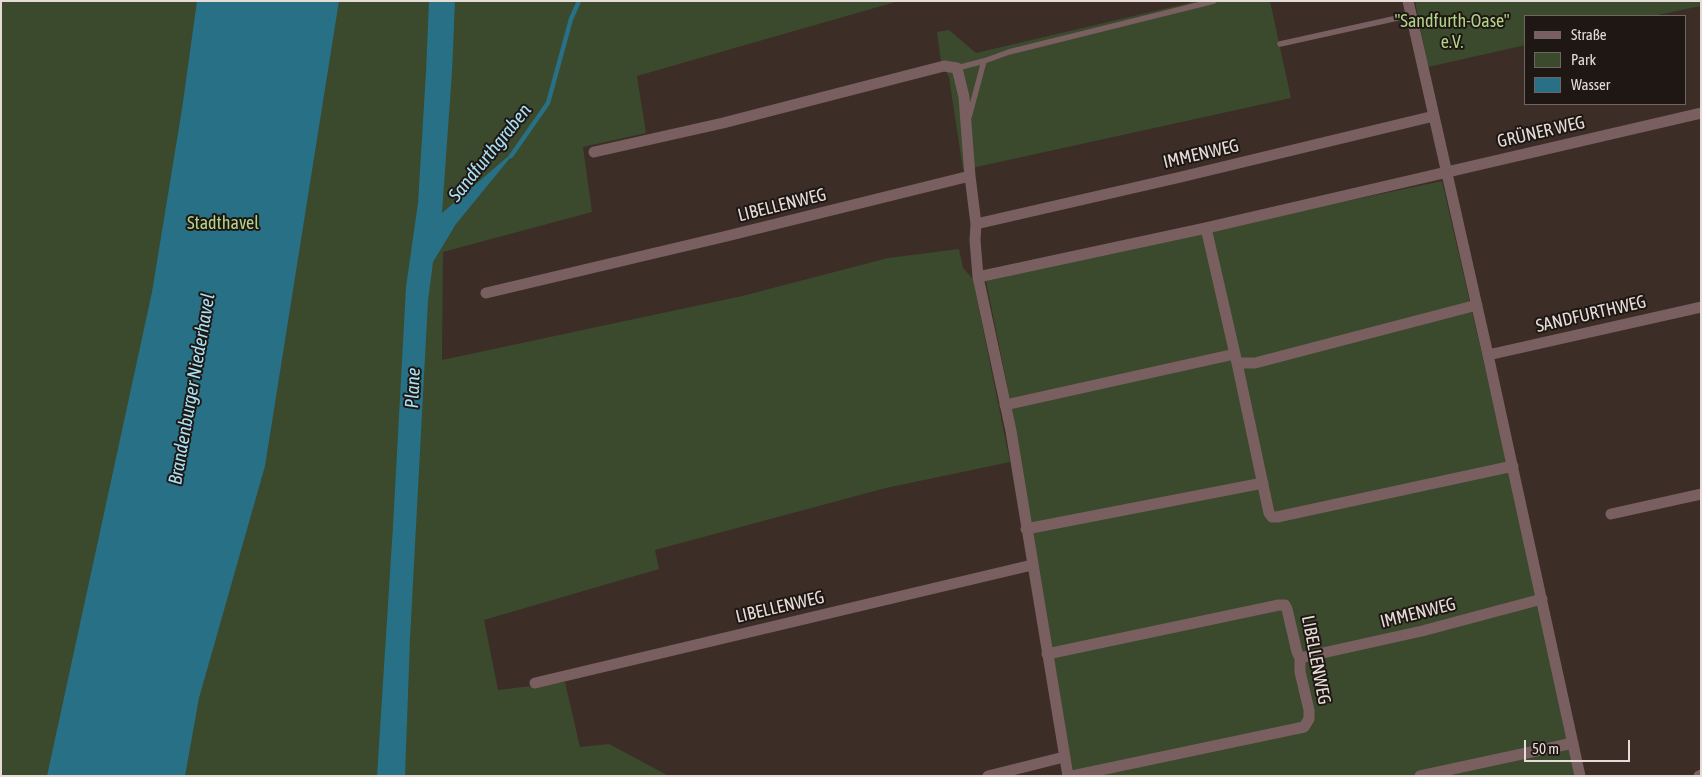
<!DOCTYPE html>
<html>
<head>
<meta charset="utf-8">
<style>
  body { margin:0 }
  #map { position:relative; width:1702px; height:777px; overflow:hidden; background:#3c2d26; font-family:"Asap Condensed",sans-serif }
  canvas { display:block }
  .frame { position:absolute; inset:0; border:2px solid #e6dcd7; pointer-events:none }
  .legend { position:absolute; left:1524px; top:15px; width:162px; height:90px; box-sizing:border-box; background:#1e1714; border:1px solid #6e6662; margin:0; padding:6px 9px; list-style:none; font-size:15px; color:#e6dcd7 }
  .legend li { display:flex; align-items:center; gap:10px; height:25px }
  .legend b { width:25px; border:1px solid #6e6662 }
  .scale { position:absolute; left:1524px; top:740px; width:106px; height:22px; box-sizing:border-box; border:2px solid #e6dcd7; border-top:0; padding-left:6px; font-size:15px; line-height:18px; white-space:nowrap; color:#e6dcd7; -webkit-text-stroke:4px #1e1714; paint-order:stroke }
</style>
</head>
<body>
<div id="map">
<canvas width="1702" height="777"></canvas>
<div class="frame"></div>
<ul class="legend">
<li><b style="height:6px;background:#7a5f60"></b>Straße</li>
<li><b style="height:14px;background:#3b492c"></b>Park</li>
<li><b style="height:14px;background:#287085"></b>Wasser</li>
</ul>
<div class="scale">50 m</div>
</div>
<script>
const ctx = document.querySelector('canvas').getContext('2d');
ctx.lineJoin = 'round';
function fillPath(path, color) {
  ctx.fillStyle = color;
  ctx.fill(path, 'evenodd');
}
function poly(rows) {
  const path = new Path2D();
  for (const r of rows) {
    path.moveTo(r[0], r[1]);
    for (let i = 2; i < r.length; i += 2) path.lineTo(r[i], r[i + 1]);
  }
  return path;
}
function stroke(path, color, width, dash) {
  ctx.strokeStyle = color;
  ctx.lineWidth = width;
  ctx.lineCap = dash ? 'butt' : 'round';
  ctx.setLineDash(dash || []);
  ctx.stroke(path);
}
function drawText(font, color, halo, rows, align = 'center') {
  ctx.font = font + ' "Asap Condensed",sans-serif';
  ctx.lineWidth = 4;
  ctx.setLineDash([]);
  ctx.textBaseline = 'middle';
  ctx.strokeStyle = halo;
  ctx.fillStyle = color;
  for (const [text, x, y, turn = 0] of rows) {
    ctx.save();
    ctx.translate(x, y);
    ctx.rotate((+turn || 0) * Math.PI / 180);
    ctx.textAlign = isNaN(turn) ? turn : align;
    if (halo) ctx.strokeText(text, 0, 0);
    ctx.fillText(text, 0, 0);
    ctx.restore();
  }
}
fillPath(poly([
  [1,1,899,1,637,76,646,133,583,147,592,212,443,252,442,360,742,296,888,258,959,249,963,268,973,279,1010,462,886,488,655,550,659,569,484,620,498,690,565,682,580,747,609,744,669,776,1,776],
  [1197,1,1270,1,1291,98,963,170,949,77,941,62,937,32,949,30,976,53],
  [1415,1,1701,1,1701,6,1653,16,1526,16,1526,45,1428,67],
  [1442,181,1507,463,1575,776,1072,776,1012,410,986,281,1201,232]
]), '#3b492c');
fillPath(poly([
  [197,1,339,1,265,466,199,698,185,776,47,776,152,292,182,109],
  [429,1,455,1,452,72,442,213,519,147,456,224,433,262,428,301,410,639,405,776,377,776,393,526,406,287,418,203,426,72]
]), '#287085');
stroke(poly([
  [511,156,548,103,571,19,579,1]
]), '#287085', 4.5);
stroke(poly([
  [1280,44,1411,15],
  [957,68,984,61,1009,52,1214,1],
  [969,117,984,61]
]), '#7a5f60', 5.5);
stroke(poly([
  [1408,1,1488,355,1580,776],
  [594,152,723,123,944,66,957,68,964,97,970,176,976,224,975,240,978,277,1011,431,1068,776],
  [976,224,1181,177,1434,116],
  [1206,228,1237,363,1269,513,1272,517,1277,517,1513,466],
  [978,277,1206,228,1701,113],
  [486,293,727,236,970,176],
  [1488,355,1701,307],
  [1237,363,1255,363,1477,305],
  [1005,405,1235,354],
  [1611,514,1701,494],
  [1026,529,1263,483],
  [1047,654,1279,605,1285,605,1287,609,1297,652,1300,658,1300,672,1309,710,1309,719,1304,727,1072,776],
  [1300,658,1422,631,1542,599],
  [535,683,1032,565],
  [988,776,1064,757],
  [1420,776,1573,743],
  [1699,776,1701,775]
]), '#7a5f60', 11);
drawText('18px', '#b1d488', '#1e1714', [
  ["\"Sandfurth-Oase\"",1452,21],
  ["e.V.",1452,42],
  ["Stadthavel",223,223]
]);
drawText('18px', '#e6dcd7', '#1e1714', [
  ["GRÜNER WEG",1541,132,-13],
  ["IMMENWEG",1201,154,-13],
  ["LIBELLENWEG",782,205,-14],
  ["SANDFURTHWEG",1591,314,-13],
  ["LIBELLENWEG",780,607,-13],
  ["IMMENWEG",1418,613,-14],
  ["LIBELLENWEG",1316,660,79]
]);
drawText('italic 19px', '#a9e2f6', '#1e1714', [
  ["Sandfurthgraben",490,153,-51],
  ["Plane",413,388,-87],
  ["Brandenburger Niederhavel",192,389,-80]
]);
</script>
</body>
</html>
